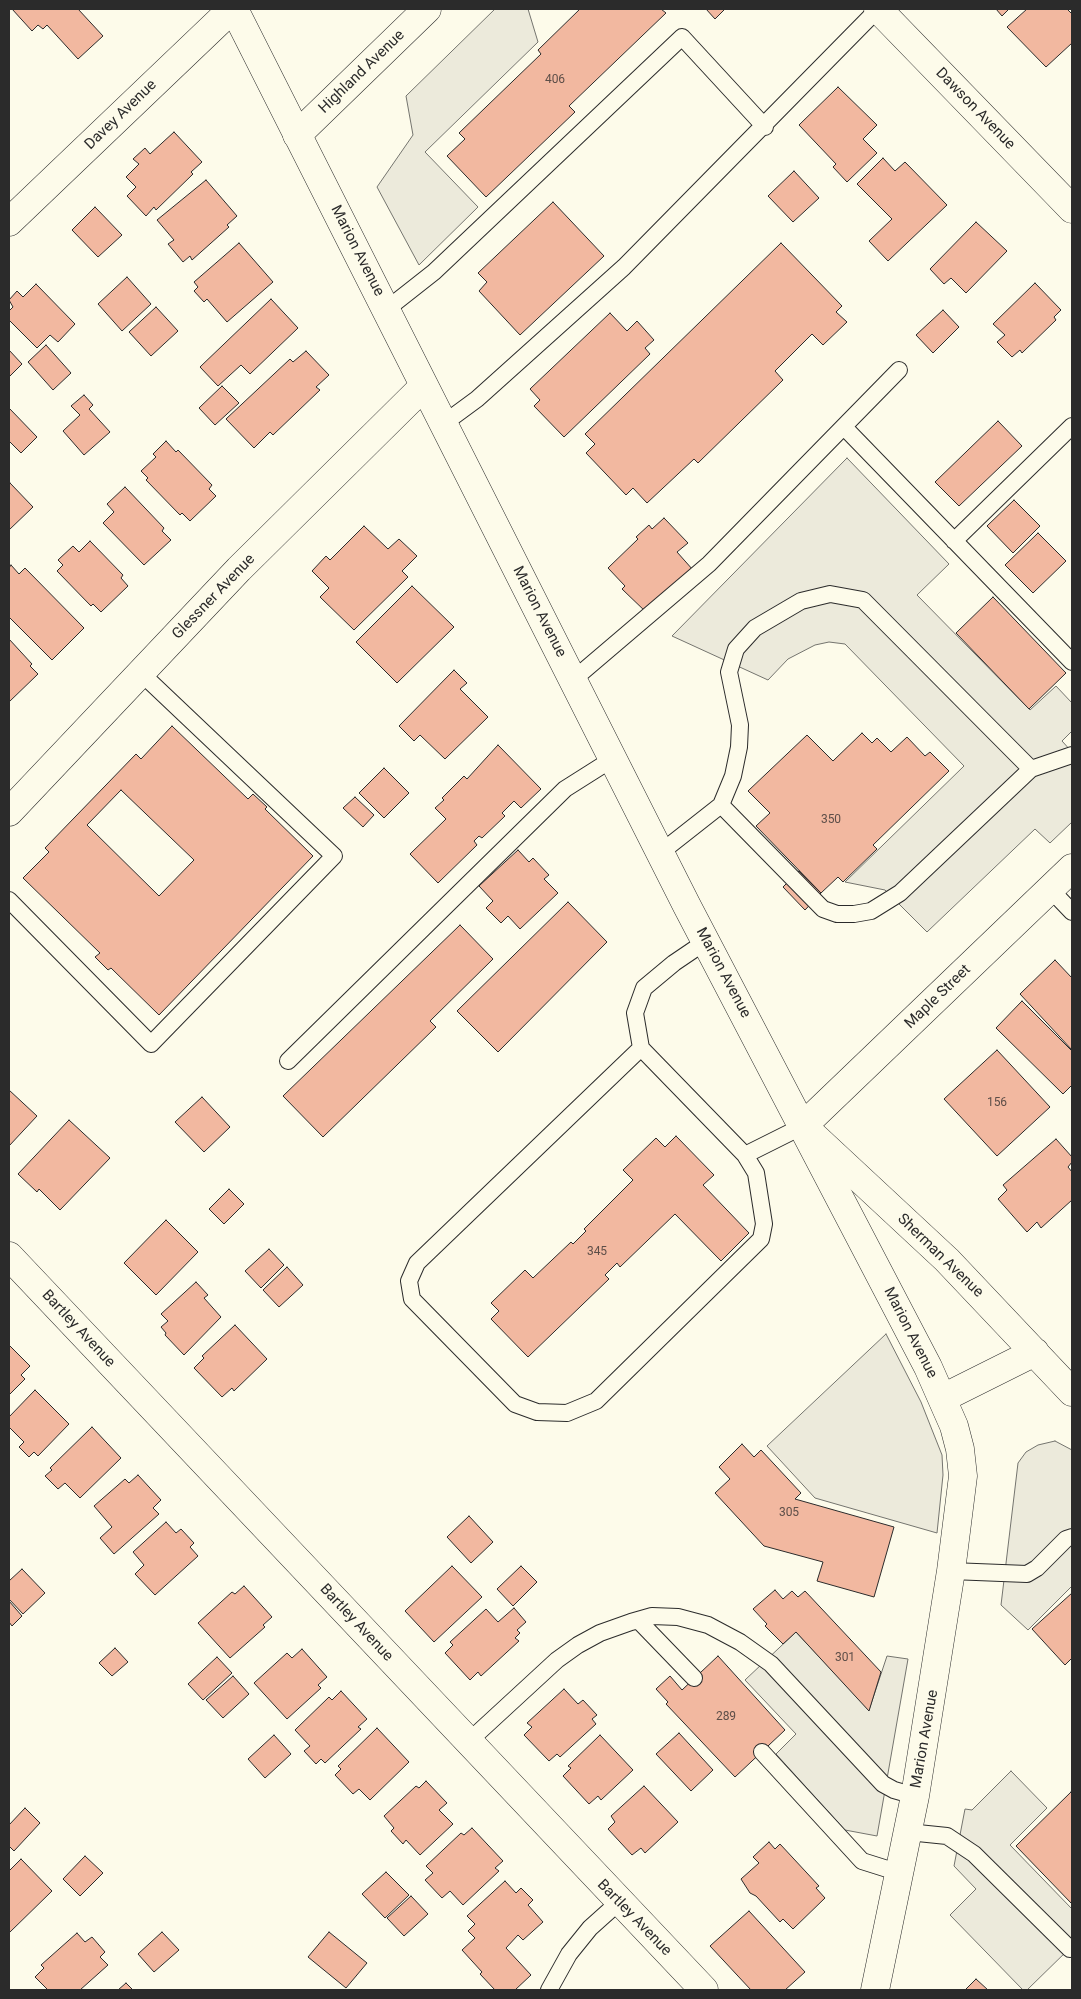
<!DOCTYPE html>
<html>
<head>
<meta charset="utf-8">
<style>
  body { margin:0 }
  #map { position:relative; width:1081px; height:1999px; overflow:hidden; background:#fdfbea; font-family:Roboto,sans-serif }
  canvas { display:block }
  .frame { position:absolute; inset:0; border:10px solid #2b2b2b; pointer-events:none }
</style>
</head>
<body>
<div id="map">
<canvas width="1081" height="1999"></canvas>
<div class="frame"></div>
</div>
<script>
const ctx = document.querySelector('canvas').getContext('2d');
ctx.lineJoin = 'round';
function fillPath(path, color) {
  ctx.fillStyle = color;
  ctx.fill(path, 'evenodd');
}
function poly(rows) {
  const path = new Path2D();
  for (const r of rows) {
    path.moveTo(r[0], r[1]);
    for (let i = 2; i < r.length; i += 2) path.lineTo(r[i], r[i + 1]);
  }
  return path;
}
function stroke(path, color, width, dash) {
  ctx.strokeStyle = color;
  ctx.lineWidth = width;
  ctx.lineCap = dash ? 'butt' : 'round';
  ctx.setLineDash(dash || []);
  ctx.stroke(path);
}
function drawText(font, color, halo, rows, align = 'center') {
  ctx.font = font + ' Roboto,sans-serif';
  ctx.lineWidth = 4;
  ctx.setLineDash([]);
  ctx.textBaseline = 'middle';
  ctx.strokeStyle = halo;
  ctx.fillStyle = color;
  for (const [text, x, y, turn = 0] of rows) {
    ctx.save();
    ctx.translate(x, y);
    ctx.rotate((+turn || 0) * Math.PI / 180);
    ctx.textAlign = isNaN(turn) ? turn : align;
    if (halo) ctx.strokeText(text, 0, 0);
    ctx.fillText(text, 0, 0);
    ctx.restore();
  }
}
const parking = poly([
  [495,9,528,9,538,42,425,152,478,207,419,265,377,187,413,135,406,96,495,9],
  [847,458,949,564,917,595,1030,710,1056,686,1072,703,1072,731,1062,741,1072,752,1072,822,1050,843,1035,829,927,932,885,890,845,882,964,766,845,644,829,642,815,645,788,659,768,680,672,636,847,458],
  [886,1334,921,1402,942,1455,943,1475,937,1533,815,1498,767,1446,886,1334],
  [1055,1441,1072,1450,1072,1586,1028,1630,1001,1605,1018,1463,1026,1452,1038,1445,1055,1441],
  [796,1632,869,1710,887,1656,908,1659,877,1836,845,1830,776,1754,796,1734,745,1680,796,1632],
  [1011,1771,1047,1808,1010,1845,1072,1909,1072,1946,1027,1990,1023,1990,950,1915,976,1889,954,1866,965,1809,972,1810,1011,1771]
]);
fillPath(parking, '#eceadb');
stroke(parking, '#74746e', 1);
const building = poly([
  [12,9,78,9,103,36,78,59,47,25,43,29,38,25,32,31,12,9],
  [580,9,661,9,666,13,569,106,575,112,486,197,447,156,465,139,459,133,541,54,538,50,580,9],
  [706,9,725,9,715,19,706,9],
  [996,9,1009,9,1002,16,996,9],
  [1027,9,1067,9,1072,14,1072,43,1046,67,1007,27,1027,9],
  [838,87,877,125,863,139,877,153,847,182,833,167,836,164,799,125,838,87],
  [174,132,202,162,191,172,193,174,156,210,154,207,146,216,127,196,136,187,126,177,139,164,133,159,145,148,150,154,174,132],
  [883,158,895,171,905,162,947,205,888,261,869,241,892,219,857,184,883,158],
  [794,171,819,198,793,222,768,196,794,171],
  [206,180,237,216,227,225,229,227,192,260,190,256,183,262,168,244,174,240,157,220,206,180],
  [553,202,604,256,520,335,479,291,487,282,478,273,553,202],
  [95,207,122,235,98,257,72,230,95,207],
  [976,222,1007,251,966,293,951,278,944,284,930,269,976,222],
  [239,243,273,282,227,322,207,299,204,302,194,291,198,287,194,282,239,243],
  [781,243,842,306,836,312,847,322,823,345,812,334,775,371,783,380,698,463,694,459,647,503,633,488,626,495,586,453,595,444,585,434,781,243],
  [127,277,151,304,122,331,98,304,127,277],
  [1035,283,1061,310,1054,317,1056,320,1022,353,1020,350,1012,357,997,342,1005,335,993,324,1035,283],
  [36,284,75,324,58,342,50,335,37,348,9,320,9,311,13,307,9,300,17,291,23,297,36,284],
  [271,299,298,328,250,374,241,365,218,386,200,367,271,299],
  [156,307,178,331,151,356,129,332,156,307],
  [943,310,959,327,933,353,916,335,943,310],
  [610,313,627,331,637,321,654,340,645,348,650,354,564,437,534,406,540,400,530,389,610,313],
  [46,345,71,373,53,390,28,362,46,345],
  [9,350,22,364,9,377,9,350],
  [306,351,329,375,316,387,320,390,273,435,270,432,254,448,226,419,290,359,293,362,306,351],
  [222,386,239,403,215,425,199,408,222,386],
  [84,395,93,405,89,409,110,432,84,455,63,431,80,415,71,406,84,395],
  [9,408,37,437,21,453,9,441,9,408],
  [998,421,1022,446,959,506,935,482,998,421],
  [166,441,176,452,178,450,212,485,209,489,216,496,190,521,182,513,180,515,146,480,148,478,141,471,156,457,153,454,166,441],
  [10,483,33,507,9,530,9,484,10,483],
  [125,487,164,528,162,531,171,540,144,565,103,523,114,512,107,504,125,487],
  [1014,500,1040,526,1013,553,987,526,1014,500],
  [664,518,688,543,677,552,693,570,647,613,622,589,625,586,608,568,638,539,636,537,649,525,652,529,664,518],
  [364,526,388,549,399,539,417,556,402,571,408,577,354,630,320,597,329,588,312,571,326,556,330,560,364,526],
  [1038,533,1066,561,1033,593,1005,565,1038,533],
  [90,541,123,575,121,578,128,586,101,612,93,604,91,606,57,571,63,565,58,560,73,546,79,552,90,541],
  [11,565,19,574,25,568,84,628,52,660,9,617,9,568,11,565],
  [412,586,454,627,397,683,356,642,412,586],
  [993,597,1066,673,1029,709,956,633,993,597],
  [9,639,32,664,30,666,38,674,9,702,9,639],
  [454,670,467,683,460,689,488,717,445,759,420,735,414,741,399,726,454,670],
  [172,726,248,799,253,794,267,807,265,809,313,856,159,1015,111,968,108,970,95,957,100,953,23,878,49,852,45,848,136,754,141,759,172,726],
  [121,790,194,860,159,896,87,825,121,790],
  [862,733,872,743,877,738,891,752,907,737,925,756,930,752,949,771,873,845,877,849,843,882,838,877,821,893,756,826,770,813,748,791,807,735,833,761,862,733],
  [498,745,541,789,521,808,514,801,502,813,505,816,482,838,479,836,474,841,477,845,438,883,410,854,446,819,435,808,444,800,442,798,464,776,467,779,498,745],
  [384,768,409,793,384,818,359,793,384,768],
  [355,797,374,815,363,827,343,808,355,797],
  [518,850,529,862,533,858,549,875,544,879,558,893,520,929,508,916,501,923,486,908,493,901,479,886,518,850],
  [799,871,821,893,805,910,783,887,799,871],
  [568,902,607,942,498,1052,457,1011,568,902],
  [460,925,493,959,430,1021,436,1027,323,1137,283,1096,460,925],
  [1055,960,1072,978,1072,1050,1020,994,1055,960],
  [1022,1001,1072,1051,1072,1085,1063,1094,996,1028,1022,1001],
  [997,1050,1050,1107,997,1156,944,1099,997,1050],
  [9,1090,37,1116,9,1146,9,1090],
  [202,1097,230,1127,204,1152,175,1122,202,1097],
  [69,1120,110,1158,60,1210,39,1189,37,1192,18,1174,69,1120],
  [676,1136,714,1175,703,1185,749,1233,721,1261,675,1214,620,1267,617,1263,605,1275,609,1279,528,1357,491,1319,499,1311,491,1303,525,1270,533,1278,571,1242,573,1244,586,1231,584,1229,633,1180,623,1170,656,1138,665,1147,676,1136],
  [1056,1139,1072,1157,1072,1162,1068,1167,1072,1172,1072,1200,1041,1228,1037,1222,1027,1232,998,1199,1007,1190,1003,1185,1056,1139],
  [229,1189,244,1204,224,1224,209,1209,229,1189],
  [166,1220,198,1252,156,1295,124,1263,166,1220],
  [269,1249,284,1265,261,1288,245,1271,269,1249],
  [287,1267,303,1285,279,1307,263,1290,287,1267],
  [196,1282,208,1295,204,1298,221,1317,184,1355,165,1335,166,1333,161,1327,168,1321,161,1314,196,1282],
  [235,1325,267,1359,234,1391,232,1388,222,1397,194,1368,204,1358,202,1356,235,1325],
  [9,1345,30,1366,21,1375,25,1379,9,1395,9,1345],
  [35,1390,69,1424,38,1456,34,1452,29,1457,19,1447,24,1442,9,1427,9,1417,35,1390],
  [92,1427,121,1458,80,1498,65,1483,58,1489,45,1476,52,1470,50,1468,92,1427],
  [742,1444,754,1457,761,1450,801,1493,795,1499,894,1527,874,1597,817,1581,823,1562,764,1546,715,1493,730,1479,719,1467,742,1444],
  [138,1475,161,1500,153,1508,159,1514,114,1554,100,1538,112,1527,94,1506,125,1479,129,1483,138,1475],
  [469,1516,493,1542,471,1563,447,1537,469,1516],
  [166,1522,176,1533,181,1529,194,1543,190,1547,198,1556,155,1595,135,1574,144,1565,133,1552,166,1522],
  [452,1566,482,1597,434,1642,405,1611,452,1566],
  [521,1566,537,1582,513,1606,497,1589,521,1566],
  [22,1569,45,1593,23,1614,9,1599,9,1581,22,1569],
  [244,1586,272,1617,263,1625,265,1627,230,1658,198,1623,232,1592,235,1594,244,1586],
  [775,1590,783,1599,792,1591,798,1597,805,1591,881,1672,869,1711,796,1632,783,1644,765,1626,767,1624,753,1609,775,1590],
  [1072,1593,1072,1658,1065,1665,1032,1629,1072,1593],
  [9,1601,22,1616,12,1626,9,1622,9,1601],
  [514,1608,526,1622,517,1630,520,1633,515,1638,519,1641,481,1676,478,1672,470,1680,445,1653,453,1645,450,1642,486,1609,498,1622,514,1608],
  [115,1648,128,1662,112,1676,99,1663,115,1648],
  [302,1649,327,1677,318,1685,321,1688,287,1719,254,1683,287,1653,292,1658,302,1649],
  [718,1656,785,1730,735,1777,666,1704,668,1702,656,1689,670,1676,682,1690,718,1656],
  [217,1657,232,1673,203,1700,188,1684,217,1657],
  [233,1676,249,1694,223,1718,206,1700,233,1676],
  [564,1689,578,1704,583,1700,597,1715,592,1719,596,1724,560,1757,557,1754,549,1761,524,1735,532,1727,527,1723,564,1689],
  [341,1691,367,1719,358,1727,361,1729,325,1763,321,1759,316,1764,304,1751,310,1746,295,1730,329,1697,332,1700,341,1691],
  [377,1728,409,1762,370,1800,359,1789,353,1794,335,1775,341,1769,338,1766,377,1728],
  [679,1733,713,1770,691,1791,656,1754,679,1733],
  [274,1735,291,1754,265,1778,248,1759,274,1735],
  [600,1735,633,1770,601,1800,598,1796,589,1804,563,1776,571,1768,568,1766,600,1735],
  [426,1781,447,1803,439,1810,453,1824,420,1855,406,1840,403,1844,391,1831,394,1828,384,1816,416,1786,419,1788,426,1781],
  [644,1786,678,1822,645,1853,641,1848,632,1855,608,1829,615,1822,611,1816,644,1786],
  [1071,1792,1072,1793,1072,1904,1016,1846,1071,1792],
  [25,1808,40,1823,14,1851,9,1846,9,1825,25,1808],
  [472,1828,503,1861,495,1868,499,1871,463,1905,450,1891,442,1898,425,1880,433,1873,426,1866,461,1833,464,1835,472,1828],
  [769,1842,775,1849,780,1844,819,1886,816,1888,825,1898,793,1929,783,1919,780,1922,756,1896,750,1893,741,1879,759,1863,753,1857,769,1842],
  [85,1856,103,1873,80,1896,63,1879,85,1856],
  [21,1859,52,1891,9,1933,9,1871,21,1859],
  [386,1872,409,1895,385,1918,362,1894,386,1872],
  [505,1881,516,1893,521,1888,533,1900,528,1905,543,1922,523,1940,518,1935,506,1948,531,1975,515,1990,495,1990,480,1974,482,1972,462,1950,475,1938,468,1931,475,1924,467,1916,505,1881],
  [411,1896,428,1914,404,1936,387,1918,411,1896],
  [749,1911,805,1972,785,1990,751,1990,710,1946,749,1911],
  [162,1932,179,1950,154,1972,138,1954,162,1932],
  [329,1932,367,1963,346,1988,308,1957,329,1932],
  [77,1933,85,1942,92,1937,105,1952,100,1957,108,1965,80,1990,48,1990,35,1977,44,1968,41,1965,77,1933],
  [976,1979,988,1990,965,1990,976,1979],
  [126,1983,133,1990,118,1990,126,1983]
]);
fillPath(building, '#f2b8a0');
stroke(building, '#2b2b2b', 1);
const service = poly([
  [387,309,434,272,682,37,765,127],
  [443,424,477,399,624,267,878,9],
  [844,427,1072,662],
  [954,541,1072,426],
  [574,679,709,564,899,370],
  [721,805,823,909,837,914,854,914,871,911,900,893,1031,769],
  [660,853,721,805,733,776,739,747,740,725,729,672,736,649,755,628,801,601,830,594,863,600,1031,769,1072,755],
  [1050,889,1072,912],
  [9,900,151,1044,334,856,141,673],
  [641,1048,417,1263,409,1281,412,1299,515,1404,537,1412,567,1413,596,1401,761,1239,764,1224,756,1173,745,1155,641,1048,635,1013,644,988,674,963,705,942],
  [288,1061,565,789,614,758],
  [745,1155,803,1126],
  [951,1571,1027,1574,1037,1568,1066,1539,1072,1537],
  [638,1620,694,1678],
  [468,1742,557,1660,578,1645,600,1633,631,1622,652,1616,678,1617,708,1625,740,1642,771,1664,883,1784,894,1790,915,1796],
  [762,1752,862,1861,900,1873],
  [908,1832,947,1836,974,1854,1070,1949],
  [549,1990,569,1954,590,1928,619,1902]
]);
const minor = poly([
  [878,9,1072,209],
  [297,135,427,9],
  [9,222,232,9],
  [1072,868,803,1126,947,1260,1072,1392],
  [9,1256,704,1990],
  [943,1398,1035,1352]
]);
const tertiary = poly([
  [234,9,687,906,928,1367,954,1426,960,1449,963,1476,951,1571,915,1796,875,1990],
  [9,812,239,569,424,386]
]);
stroke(service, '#2b2b2b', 18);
stroke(minor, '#2b2b2b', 29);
stroke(tertiary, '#2b2b2b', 29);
stroke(service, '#fdfbea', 16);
stroke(minor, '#fdfbea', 28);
stroke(tertiary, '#fdfbea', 28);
drawText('12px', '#5d4e48', null, [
  ["406",555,80],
  ["350",831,820],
  ["156",997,1103],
  ["345",597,1252],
  ["305",789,1513],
  ["301",845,1658],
  ["289",726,1717]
]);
drawText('15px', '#2b2b2b', '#fdfbea', [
  ["Highland Avenue",362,72,-44],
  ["Dawson Avenue",975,109,46],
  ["Davey Avenue",121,115,-44],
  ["Marion Avenue",357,251,63],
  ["Glessner Avenue",214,597,-46],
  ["Marion Avenue",539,612,63],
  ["Marion Avenue",723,973,62],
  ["Maple Street",938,997,-44],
  ["Sherman Avenue",940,1256,44],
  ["Bartley Avenue",78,1329,47],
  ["Marion Avenue",910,1333,63],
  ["Bartley Avenue",356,1623,47],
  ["Marion Avenue",925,1739,-80],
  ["Bartley Avenue",634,1918,46]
]);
</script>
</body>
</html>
